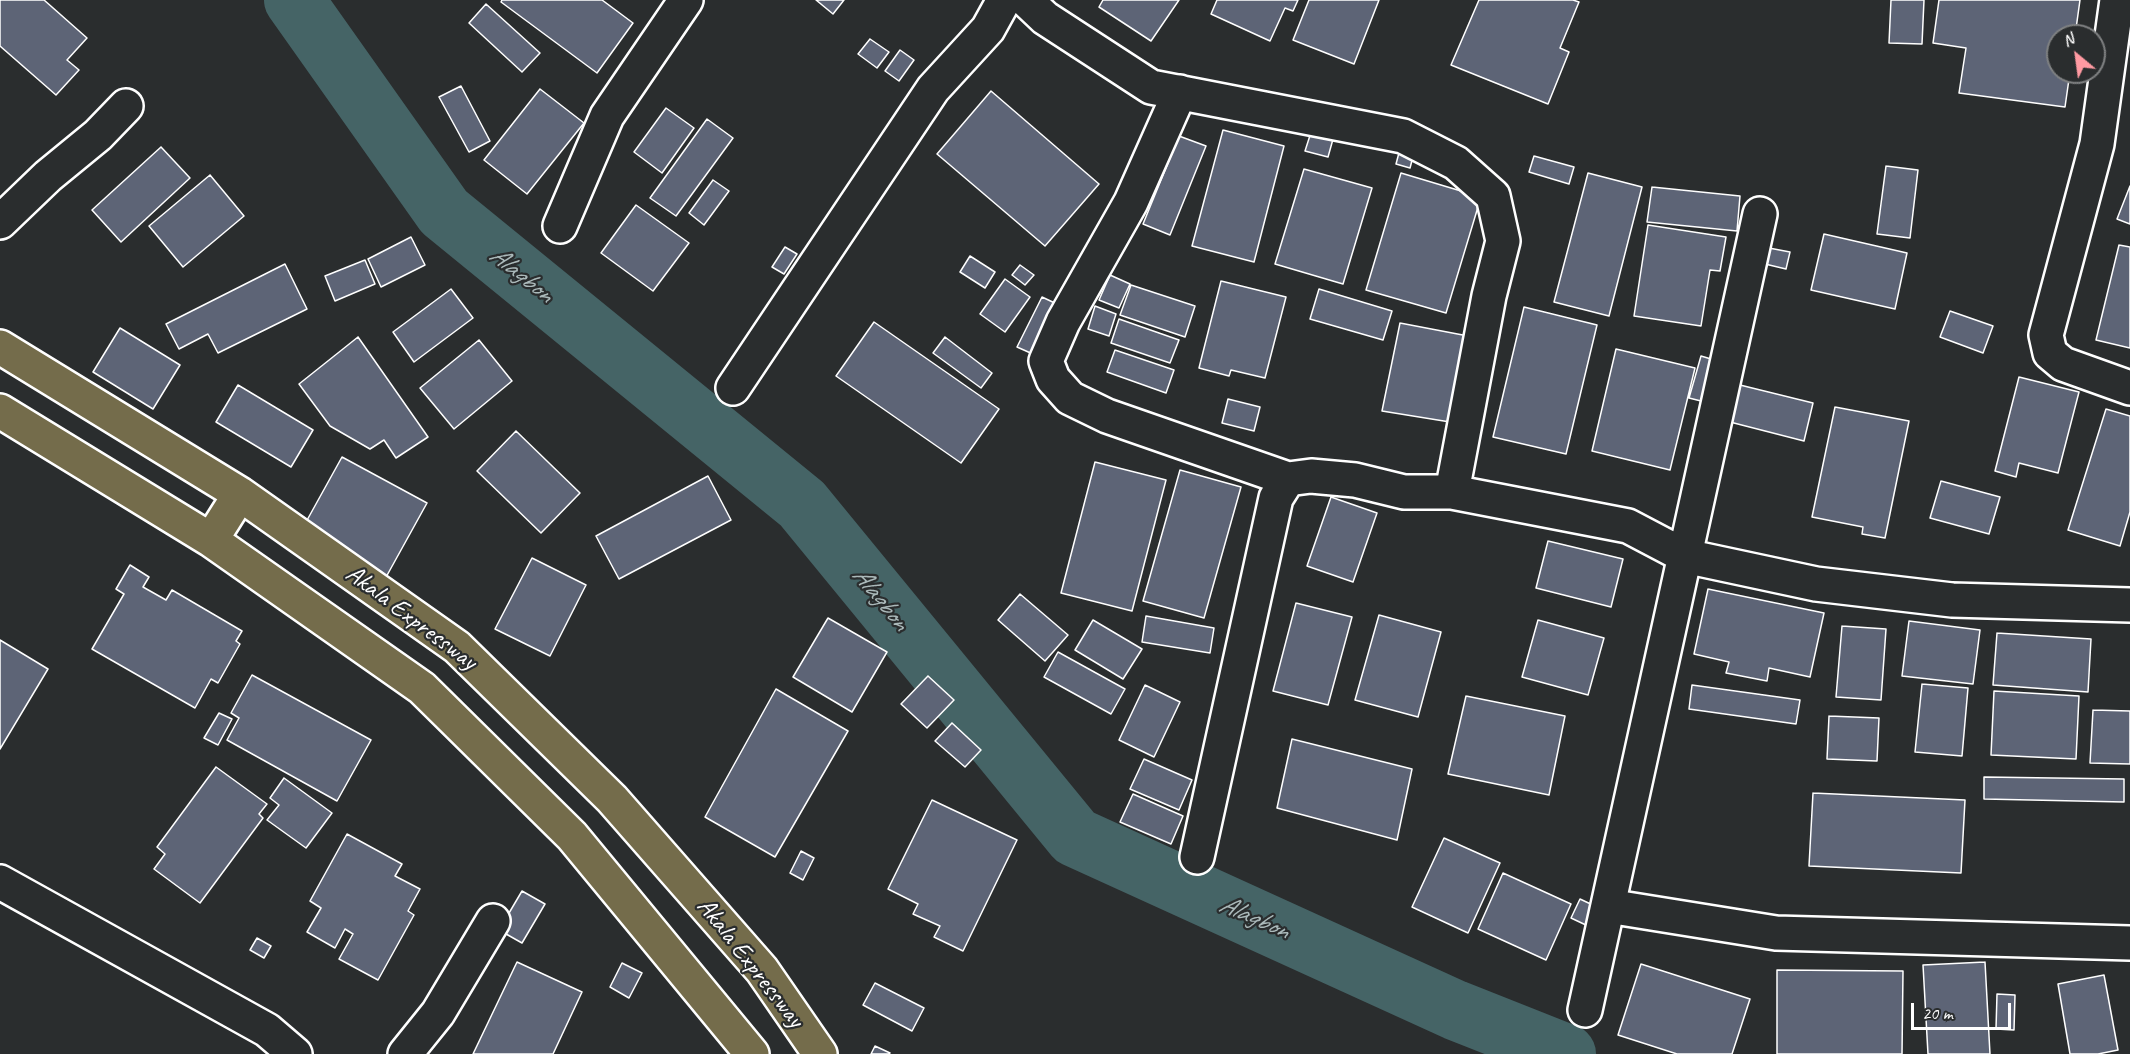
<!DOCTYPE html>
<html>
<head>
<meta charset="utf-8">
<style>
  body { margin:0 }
  #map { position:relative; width:2130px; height:1054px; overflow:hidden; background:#2a2d2e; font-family:Caveat,sans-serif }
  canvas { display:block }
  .north { position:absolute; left:2046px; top:24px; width:60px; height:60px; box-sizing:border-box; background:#2a2d2e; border:2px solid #7f8182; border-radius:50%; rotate:331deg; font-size:16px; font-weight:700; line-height:24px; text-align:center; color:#fff }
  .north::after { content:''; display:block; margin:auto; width:21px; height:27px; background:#ff9aa2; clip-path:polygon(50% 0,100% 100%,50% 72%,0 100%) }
  .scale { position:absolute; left:1911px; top:1003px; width:100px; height:27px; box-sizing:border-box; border:3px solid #fff; border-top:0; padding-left:8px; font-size:18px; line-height:21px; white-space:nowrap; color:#fff; -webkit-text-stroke:4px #2a2d2e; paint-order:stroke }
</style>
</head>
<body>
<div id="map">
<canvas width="2130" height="1054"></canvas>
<div class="north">N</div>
<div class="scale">20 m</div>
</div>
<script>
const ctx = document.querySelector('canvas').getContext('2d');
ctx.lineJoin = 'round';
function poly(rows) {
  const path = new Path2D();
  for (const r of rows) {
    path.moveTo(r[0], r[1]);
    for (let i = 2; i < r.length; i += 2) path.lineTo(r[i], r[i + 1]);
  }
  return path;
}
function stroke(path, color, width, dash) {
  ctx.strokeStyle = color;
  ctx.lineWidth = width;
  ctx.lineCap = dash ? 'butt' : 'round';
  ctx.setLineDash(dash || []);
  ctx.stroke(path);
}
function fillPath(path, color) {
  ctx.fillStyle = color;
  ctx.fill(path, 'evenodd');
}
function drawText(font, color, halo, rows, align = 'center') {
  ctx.font = font + ' Caveat,sans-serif';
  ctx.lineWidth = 4.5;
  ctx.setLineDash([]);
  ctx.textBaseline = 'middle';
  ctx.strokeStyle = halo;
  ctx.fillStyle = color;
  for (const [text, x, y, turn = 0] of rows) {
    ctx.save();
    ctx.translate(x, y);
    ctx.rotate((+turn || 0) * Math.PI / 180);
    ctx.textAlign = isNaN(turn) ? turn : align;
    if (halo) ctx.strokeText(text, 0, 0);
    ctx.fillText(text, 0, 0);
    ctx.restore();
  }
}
stroke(poly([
  [294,0,444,212,802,504,1075,837,1455,1010,1566,1054]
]), '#456466', 60);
const building = poly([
  [0,0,44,0,87,38,67,60,79,70,56,95,0,46,0,0],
  [502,0,602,0,633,23,597,73,501,2,502,0],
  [816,0,844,0,833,14,816,0],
  [1103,0,1179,0,1151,41,1099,7,1103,0],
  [1217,0,1298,0,1293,11,1285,8,1270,41,1211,14,1217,0],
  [1309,0,1379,0,1354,64,1293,40,1309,0],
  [1479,0,1573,0,1579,2,1560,48,1569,52,1548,104,1451,65,1479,0],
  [1891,0,1924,0,1922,44,1889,43,1891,0],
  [1939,0,2080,0,2075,36,2058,36,2058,72,2070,72,2065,107,1959,93,1966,48,1933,43,1939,0],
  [486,4,540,53,522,72,469,23,486,4],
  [870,39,889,52,877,68,858,54,870,39],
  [900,50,914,60,899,81,885,71,900,50],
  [461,86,490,141,469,152,439,97,461,86],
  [540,89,584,123,527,194,484,160,540,89],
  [991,91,1099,184,1045,246,937,154,991,91],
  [666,108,694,128,662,173,634,152,666,108],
  [707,119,733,138,676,216,650,198,707,119],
  [1313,126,1335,132,1328,157,1305,151,1313,126],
  [1223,130,1284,146,1254,262,1192,246,1223,130],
  [1179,136,1206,146,1170,235,1143,224,1179,136],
  [161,147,190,178,121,242,92,210,161,147],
  [1400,149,1414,153,1410,168,1396,164,1400,149],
  [1534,156,1574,167,1569,184,1529,172,1534,156],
  [1886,166,1918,170,1910,238,1877,234,1886,166],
  [1304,169,1372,188,1343,284,1275,264,1304,169],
  [1401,173,1481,197,1446,313,1366,290,1401,173],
  [1588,173,1642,187,1609,316,1554,302,1588,173],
  [210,175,244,216,183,267,149,226,210,175],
  [713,180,729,191,704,225,689,213,713,180],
  [2130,186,2130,224,2117,219,2130,186],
  [1652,187,1740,196,1737,231,1647,222,1652,187],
  [636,205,689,243,653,291,601,253,636,205],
  [1648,225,1726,237,1720,271,1710,270,1701,326,1634,316,1648,225],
  [1824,234,1907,253,1895,309,1811,290,1824,234],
  [411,237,425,265,381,287,368,259,411,237],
  [2119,245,2130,247,2130,348,2096,340,2119,245],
  [785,247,797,254,784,274,772,267,785,247],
  [1769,248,1790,252,1786,269,1765,264,1769,248],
  [970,256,995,272,985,288,960,272,970,256],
  [365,260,375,284,335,301,325,276,365,260],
  [285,264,307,309,218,353,208,334,179,349,166,324,285,264],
  [1020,265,1034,275,1025,285,1012,275,1020,265],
  [1110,275,1130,284,1119,308,1099,300,1110,275],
  [1005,279,1030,297,1005,332,980,314,1005,279],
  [1221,281,1286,297,1265,378,1231,370,1229,376,1199,368,1221,281],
  [1131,285,1195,306,1185,337,1120,315,1131,285],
  [451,289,473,318,414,362,393,332,451,289],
  [1319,289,1392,311,1383,340,1310,319,1319,289],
  [1042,297,1059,305,1035,355,1017,347,1042,297],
  [1095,306,1116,314,1109,336,1088,329,1095,306],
  [1524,307,1597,325,1566,454,1493,437,1524,307],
  [1950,311,1993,326,1983,353,1940,337,1950,311],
  [1119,319,1179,340,1170,363,1111,343,1119,319],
  [874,322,999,409,961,463,836,376,874,322],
  [1400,323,1468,336,1450,422,1382,411,1400,323],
  [120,328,180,365,153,409,93,372,120,328],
  [358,337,428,437,396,458,384,440,370,449,330,426,299,384,358,337],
  [945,337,992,373,981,388,933,353,945,337],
  [479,340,512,381,454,429,420,388,479,340],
  [1616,349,1695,368,1670,470,1592,451,1616,349],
  [1115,350,1174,370,1166,393,1107,372,1115,350],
  [1701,356,1721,362,1709,403,1689,398,1701,356],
  [2019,377,2079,392,2058,473,2019,463,2016,477,1995,471,2019,377],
  [238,385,313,430,291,467,216,422,238,385],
  [1740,385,1813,403,1804,441,1730,422,1740,385],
  [1228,399,1260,407,1254,431,1222,423,1228,399],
  [1835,407,1909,421,1885,538,1862,534,1863,527,1812,517,1835,407],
  [2106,409,2130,416,2130,512,2120,546,2068,530,2106,409],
  [516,431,580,493,541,533,477,471,516,431],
  [342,457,427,503,380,588,301,531,342,457],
  [1095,462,1166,480,1132,611,1061,593,1095,462],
  [1180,470,1241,487,1204,618,1143,601,1180,470],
  [708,476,731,520,619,579,596,536,708,476],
  [1941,481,2000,497,1989,534,1930,518,1941,481],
  [1331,497,1377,513,1353,582,1307,566,1331,497],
  [1548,541,1623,559,1611,607,1536,588,1548,541],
  [532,558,586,585,550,656,495,629,532,558],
  [130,565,149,577,143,587,166,600,172,590,242,631,236,641,240,644,218,683,211,679,195,708,92,649,124,594,116,589,130,565],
  [1708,589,1824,613,1810,677,1769,668,1767,681,1726,673,1729,662,1694,654,1708,589],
  [1020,594,1068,635,1045,661,998,620,1020,594],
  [1296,603,1352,617,1328,705,1273,691,1296,603],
  [1379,615,1441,632,1418,717,1355,700,1379,615],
  [1146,616,1214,628,1210,653,1142,642,1146,616],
  [828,618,887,652,852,712,793,677,828,618],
  [1093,620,1142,649,1123,679,1075,650,1093,620],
  [1538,620,1604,638,1588,695,1522,677,1538,620],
  [1909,621,1980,630,1973,684,1902,676,1909,621],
  [1842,626,1886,629,1881,700,1836,697,1842,626],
  [1997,633,2091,639,2088,692,1993,685,1997,633],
  [0,640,48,669,0,749,0,640],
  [1058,652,1125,689,1111,714,1044,677,1058,652],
  [252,675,371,740,337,801,227,740,239,718,231,713,252,675],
  [928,676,954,700,927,728,901,704,928,676],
  [1922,684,1968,688,1962,756,1915,752,1922,684],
  [1145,685,1180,702,1154,757,1119,740,1145,685],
  [1692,685,1800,700,1796,724,1689,709,1692,685],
  [776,689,848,731,775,857,705,817,776,689],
  [1994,691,2079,696,2076,759,1991,755,1994,691],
  [1466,696,1565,716,1549,795,1448,774,1466,696],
  [2093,710,2130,711,2130,764,2090,763,2093,710],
  [219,713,232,719,218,745,204,738,219,713],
  [1829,716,1879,718,1877,761,1827,759,1829,716],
  [952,723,981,750,965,767,935,741,952,723],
  [1292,739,1412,769,1397,840,1277,808,1292,739],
  [1144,759,1192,780,1179,810,1130,789,1144,759],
  [216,767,267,804,259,814,263,818,200,903,154,869,165,854,157,847,216,767],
  [1984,777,2124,779,2124,802,1984,799,1984,777],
  [284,778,332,813,306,848,267,820,279,805,270,798,284,778],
  [1813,793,1965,800,1961,873,1809,866,1813,793],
  [1133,794,1183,816,1171,844,1120,822,1133,794],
  [932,800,1017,840,963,951,934,937,940,926,913,914,918,904,888,889,932,800],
  [347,834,402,864,395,876,420,889,408,911,414,915,378,980,339,959,353,934,345,929,335,948,307,932,321,908,310,901,347,834],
  [1444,838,1500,863,1468,933,1412,907,1444,838],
  [801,851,814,858,803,880,790,873,801,851],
  [1503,873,1571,904,1546,960,1478,929,1503,873],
  [522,891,545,904,522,943,499,930,522,891],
  [1580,899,1597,907,1588,926,1571,918,1580,899],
  [257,938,271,946,264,958,250,950,257,938],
  [517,962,582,992,553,1054,473,1054,517,962],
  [1985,962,1990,1054,1928,1054,1923,965,1985,962],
  [622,963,642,973,629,998,610,987,622,963],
  [1641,964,1750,999,1732,1054,1677,1054,1618,1035,1641,964],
  [1777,970,1903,971,1902,1054,1777,1054,1777,970],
  [2104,975,2118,1050,2098,1054,2070,1054,2058,984,2104,975],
  [875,983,924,1008,912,1031,863,1005,875,983],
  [1997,994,2015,995,2014,1030,1996,1029,1997,994],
  [875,1046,890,1053,889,1054,871,1054,875,1046]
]);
fillPath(building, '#5d6476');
stroke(building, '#fff', 1.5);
const minor = poly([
  [1026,0,1045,18,1151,87,1403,136,1456,163,1493,196,1503,241,1489,296,1452,492],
  [2117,0,2097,144,2046,335,2050,353,2063,364,2130,388],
  [1180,92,1131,202,1063,322,1046,361,1053,379,1070,398,1107,416,1288,479,1311,476,1355,480,1404,492,1452,492,1628,526,1685,556,1816,584,1952,600,2130,605],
  [0,222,48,176,98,135,126,106],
  [560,226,607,116,686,0],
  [733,388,933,89,988,29,1004,0],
  [1197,857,1276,498,1288,479],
  [0,882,267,1030,295,1054],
  [1608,906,1776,933,2130,943],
  [1585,1010,1760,214],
  [405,1054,438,1013,493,921]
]);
const major = poly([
  [0,347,240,494,457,647,612,799,762,970,820,1054],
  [0,411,211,540,422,688,572,836,752,1054],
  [211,540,240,494]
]);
stroke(minor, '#fff', 38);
stroke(major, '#fff', 38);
stroke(minor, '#2a2d2e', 33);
stroke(major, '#746c4b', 33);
drawText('26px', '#fff', '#2a2d2e', [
  ["Akala Expressway",411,618,37],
  ["Akala Expressway",750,963,52]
]);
drawText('italic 27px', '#abb9ba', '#2a2d2e', [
  ["Alagbon",521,275,39],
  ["Alagbon",880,599,51],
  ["Alagbon",1254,918,24]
]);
</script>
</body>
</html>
